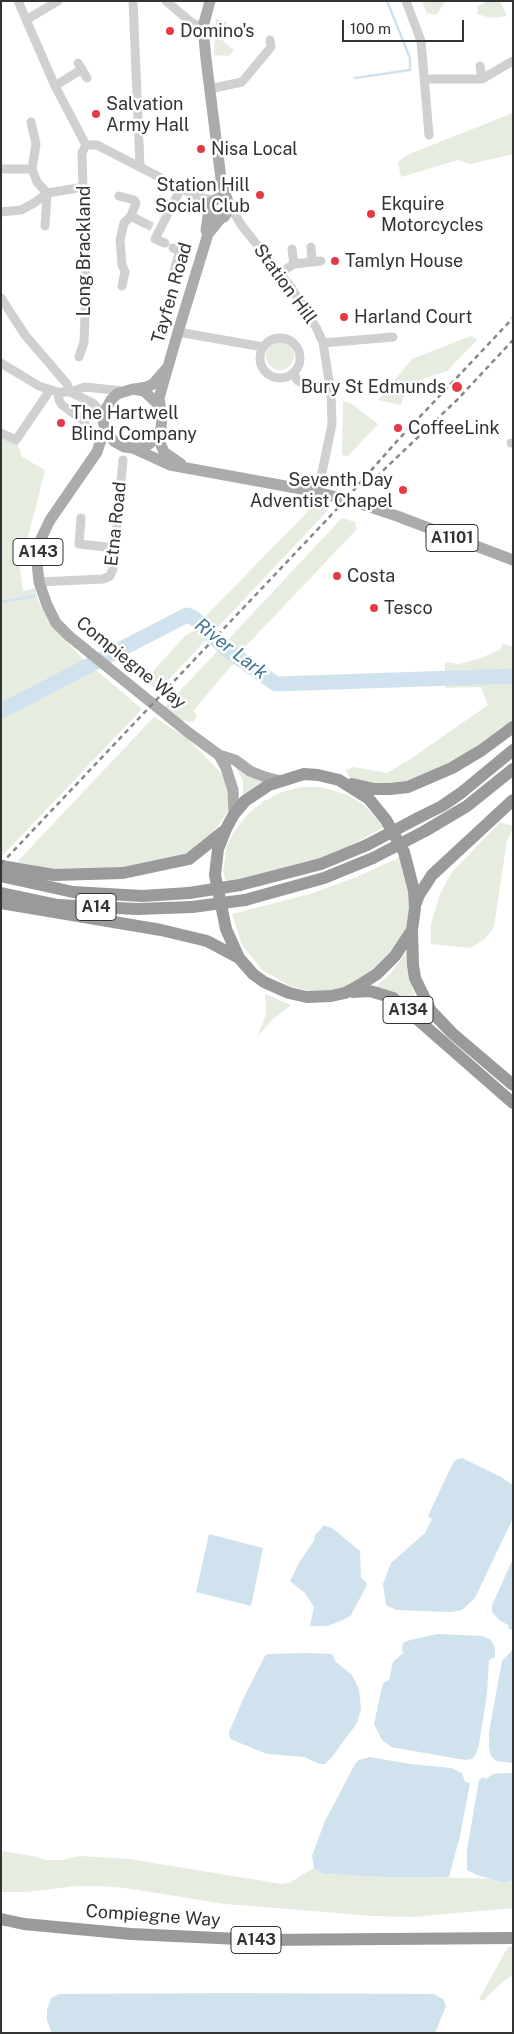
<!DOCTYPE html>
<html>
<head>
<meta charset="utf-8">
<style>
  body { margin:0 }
  #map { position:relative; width:514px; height:2034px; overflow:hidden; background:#fff; font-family:"Public Sans",sans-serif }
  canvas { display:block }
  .frame { position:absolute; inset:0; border:2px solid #333; pointer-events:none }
  .scale { position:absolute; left:342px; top:20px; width:122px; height:22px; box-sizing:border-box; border:2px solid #333; border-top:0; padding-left:6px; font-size:15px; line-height:18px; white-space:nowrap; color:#333; -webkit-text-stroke:4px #fff; paint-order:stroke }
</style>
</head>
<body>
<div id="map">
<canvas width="514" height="2034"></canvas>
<div class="frame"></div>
<div class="scale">100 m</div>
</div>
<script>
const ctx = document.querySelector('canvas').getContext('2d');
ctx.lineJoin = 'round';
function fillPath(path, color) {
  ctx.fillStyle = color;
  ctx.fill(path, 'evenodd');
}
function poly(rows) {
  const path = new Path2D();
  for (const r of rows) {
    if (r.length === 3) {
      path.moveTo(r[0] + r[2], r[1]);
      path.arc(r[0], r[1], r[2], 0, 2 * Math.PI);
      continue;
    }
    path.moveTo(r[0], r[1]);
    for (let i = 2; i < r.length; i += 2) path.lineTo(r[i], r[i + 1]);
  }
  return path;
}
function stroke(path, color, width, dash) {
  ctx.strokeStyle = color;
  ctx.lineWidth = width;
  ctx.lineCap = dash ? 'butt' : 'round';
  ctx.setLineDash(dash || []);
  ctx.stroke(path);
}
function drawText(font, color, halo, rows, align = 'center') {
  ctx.font = font + ' "Public Sans",sans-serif';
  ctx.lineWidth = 5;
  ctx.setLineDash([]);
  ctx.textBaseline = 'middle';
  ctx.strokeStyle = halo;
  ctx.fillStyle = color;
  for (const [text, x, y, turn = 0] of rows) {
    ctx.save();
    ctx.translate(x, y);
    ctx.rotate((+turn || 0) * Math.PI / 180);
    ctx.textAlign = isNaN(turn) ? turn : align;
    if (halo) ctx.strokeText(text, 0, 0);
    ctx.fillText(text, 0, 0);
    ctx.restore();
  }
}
fillPath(poly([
  [422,1,446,1,436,15,427,13],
  [488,1,500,1,507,16,491,18,477,14,478,6],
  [216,19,227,22,223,41,234,50,229,56,214,55],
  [513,113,513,154,470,164,458,160,401,177,398,162,407,155],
  [471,336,477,340,447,371,413,382,400,405,378,400,412,359],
  [280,356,14],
  [343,401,352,404,378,424,348,456,342,455],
  [1,435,17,442,22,457,45,470,20,569,23,591,35,588,39,603,52,626,83,659,142,709,1,857],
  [316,503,328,510,158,691,145,680,186,635,194,631,203,619],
  [342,518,355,522,357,529,243,649,244,658,231,666,193,711,197,716,193,722,179,720,165,707],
  [503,644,513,647,513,722,468,755,401,785,362,783,350,778,346,770,354,767,387,773,409,760,488,705,481,687,445,688,445,662,459,664,481,658,501,649],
  [154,717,187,738,226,778,230,794,228,811,216,829,199,847,183,855,118,869,50,869,17,862],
  [234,764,258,780,265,784,243,798,243,781],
  [302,787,321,787,348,795,365,806,384,827,345,848,306,866,264,875,226,881,223,871,227,845,235,830,248,814,264,801,282,792],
  [500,822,513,826,513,828,507,840,494,927,485,939,470,948,431,944,431,924,440,894,452,872],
  [400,857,410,886,408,927,388,962,344,989,311,991,290,986,262,970,242,945,232,914,310,894,357,877],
  [407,951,413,991,423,1011,436,1029,424,1016,403,999,373,989,391,973],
  [265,994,291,1005,272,1020,257,1037,266,1014],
  [1,1851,33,1856,46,1860,61,1860,79,1856,129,1859,282,1884,289,1883,314,1868,323,1874,329,1874,493,1879,506,1883,513,1881,513,1908,412,1917,374,1916,225,1904,125,1888,103,1886,77,1886,26,1892,1,1892],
  [513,1946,513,1975,505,1980,483,2001,479,1999,508,1947]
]), '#e6ecdf');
fillPath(poly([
  [462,1458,501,1477,513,1485,513,1518,475,1598,462,1610,451,1612,396,1610,386,1605,383,1584,391,1563,425,1533,432,1519,428,1516,452,1465,455,1460],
  [323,1525,332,1528,360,1551,361,1578,366,1582,367,1585,351,1615,343,1620,327,1626,310,1626,314,1607,305,1593,290,1581,300,1561,314,1541,315,1535,321,1529],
  [209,1534,263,1548,251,1606,196,1592],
  [513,1559,513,1630,509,1629,508,1625,499,1620,492,1612,492,1605],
  [438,1634,483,1636,491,1640,495,1648,495,1657,489,1660,487,1694,479,1744,476,1754,472,1759,465,1760,391,1747,382,1740,374,1724,383,1683,389,1680,393,1662,403,1653,402,1649,403,1643,410,1640],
  [513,1649,513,1763,496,1761,491,1756,489,1748,489,1732,502,1661],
  [307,1653,332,1654,336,1662,352,1675,359,1689,361,1709,357,1723,332,1757,325,1764,320,1764,304,1757,267,1754,230,1739,229,1732,245,1695,265,1656,268,1654],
  [370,1757,410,1764,451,1768,462,1773,465,1782,470,1783,460,1836,449,1877,389,1877,329,1874,323,1874,314,1868,312,1856,325,1821,355,1764,359,1760],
  [507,1773,513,1773,513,1880,506,1883,477,1875,467,1870,467,1850,479,1780,484,1777,486,1779,493,1774],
  [233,1993,434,1994,443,1999,446,2006,435,2033,52,2033,47,2021,47,2010,51,1998,59,1994]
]), '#cfe2ee');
stroke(poly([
  [355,78,410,70,410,58,387,1],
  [1,602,34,596]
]), '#cfe2ee', 2.5);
stroke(poly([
  [1,711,187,615,194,618,226,649,276,684,513,676]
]), '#cfe2ee', 15);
stroke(poly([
  [144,223,153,227]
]), '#d6d6d6', 9, [9, 4.5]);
stroke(poly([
  [18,1,55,86,86,145],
  [133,1,140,166],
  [166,1,192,23,203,27],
  [406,1,421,41,429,135],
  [26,20,58,1],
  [78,63,87,78],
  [480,66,482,79],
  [424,79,482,79,513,61],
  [55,86,82,69],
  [209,89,242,82,271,47,270,40],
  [31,122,36,144,32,169,37,182,47,193,45,226],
  [86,145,97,145,198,197,213,200],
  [1,169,32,169],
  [119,196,134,200,136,203,131,216,124,223,120,240,122,265,125,272,122,286],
  [229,205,242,226,291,287,317,329,323,343,331,393,332,424,318,492],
  [1,212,21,210,34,203,47,193,84,187],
  [131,216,144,223],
  [165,243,155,239,181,188],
  [311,247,312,262],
  [292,249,294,264],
  [280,273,294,264,321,261],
  [173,274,180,251,173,248],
  [1,298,25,335,67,384,70,392],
  [178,332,263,347],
  [280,358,20],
  [323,343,393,337],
  [79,357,84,342,86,292,82,153,86,145],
  [1,363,39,386,58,392,70,392,93,403,103,414],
  [293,373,298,381,331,393],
  [58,392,59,400,62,405,85,422],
  [70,392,85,387,123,391],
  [1,433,16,440,50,390],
  [511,443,513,443],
  [81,518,79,544,115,548],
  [39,582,103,579,110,576,113,569,123,460]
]), '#d0d0d0', 9);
stroke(poly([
  [210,1,203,27,206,59,221,179,228,202],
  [208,234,206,230,210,203,219,198,228,202,229,209,224,217,215,217,210,213],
  [135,389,147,387,153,384,166,369],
  [160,406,144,391,133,389,117,394,111,400,103,414,103,422,107,434,115,442,124,447,133,448,141,448,149,444,157,436,161,428,162,418,159,398,178,332,208,234,221,218],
  [105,428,97,452,50,520,40,541,37,563,39,582,47,605,56,623,69,636,189,733,219,755,235,760,250,771,265,777,281,781],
  [157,436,164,452,181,464],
  [133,448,170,465,318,492,358,503,397,516,513,560],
  [219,755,226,768,233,790,234,814]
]), '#ababab', 11);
stroke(poly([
  [304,774,318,775,339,780,369,799,386,820,404,852,414,891,415,908,412,930,395,956,377,974,358,986,345,993,331,996,307,997,289,993,264,982,253,974,239,958,226,929,215,875,218,849,226,829,234,814,245,801,269,785,304,774],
  [352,784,374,789,390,789,408,787,452,768,482,750,513,727],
  [418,818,442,806,461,793,513,750],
  [425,831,467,806,513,769],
  [1,866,54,875,123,873,189,859,224,831],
  [1,876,73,892,142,896,189,893],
  [240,885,321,864,367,845],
  [1,893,58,905,137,909,192,907],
  [245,900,324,878,373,858],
  [1,903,161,930,207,941,239,958],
  [416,903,419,895,432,875,513,800],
  [412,930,413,965,415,978,431,1011,452,1033,513,1085],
  [353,992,370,991,393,998,513,1103],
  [1,1919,24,1924,131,1934,261,1940,513,1938]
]), '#9a9a9a', 12);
stroke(poly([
  [370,483,457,400,513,340],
  [1,864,336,510,398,440,513,318]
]), '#888', 2.5, [5, 4]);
stroke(poly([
  [367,845,418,818],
  [373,858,425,831],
  [189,893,240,885],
  [192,907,245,900]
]), '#9a9a9a', 12);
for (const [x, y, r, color] of [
  [170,31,5,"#e63946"],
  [96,114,5,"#e63946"],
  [201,149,5,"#e63946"],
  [260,195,5,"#e63946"],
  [371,214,5,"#e63946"],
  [335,261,5,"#e63946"],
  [344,317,5,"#e63946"],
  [457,387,6,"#e63946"],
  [61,423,5,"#e63946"],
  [398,428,5,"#e63946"],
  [403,490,5,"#e63946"],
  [337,576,5,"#e63946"],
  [374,608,5,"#e63946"]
]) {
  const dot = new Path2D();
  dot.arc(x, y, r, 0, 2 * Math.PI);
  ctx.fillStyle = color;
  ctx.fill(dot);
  stroke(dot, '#fff', 2);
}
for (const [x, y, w] of [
  [452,538,52],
  [38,552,50],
  [96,907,40],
  [408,1010,50],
  [256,1940,50]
]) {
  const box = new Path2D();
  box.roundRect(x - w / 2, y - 13.5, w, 27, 4);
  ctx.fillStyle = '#fff';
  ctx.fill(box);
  stroke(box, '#333', 1);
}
drawText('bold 16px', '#333', null, [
  ["A1101",452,538],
  ["A143",38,552],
  ["A14",96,907],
  ["A134",408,1010],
  ["A143",256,1940]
]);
drawText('18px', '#333', '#fff', [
  ["Domino's",180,31],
  ["Salvation",106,104],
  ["Army Hall",106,125],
  ["Nisa Local",211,149],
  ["Station Hill",250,185,"right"],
  ["Social Club",250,206,"right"],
  ["Ekquire",381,204],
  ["Motorcycles",381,225],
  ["Tamlyn House",345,261],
  ["Harland Court",354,317],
  ["Bury St Edmunds",446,387,"right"],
  ["The Hartwell",71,413],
  ["Blind Company",71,434],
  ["CoffeeLink",408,428],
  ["Seventh Day",393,480,"right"],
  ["Adventist Chapel",393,501,"right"],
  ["Costa",347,576],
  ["Tesco",384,608]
], 'left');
drawText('18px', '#333', '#fff', [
  ["Long Brackland",84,251,-90],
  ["Station Hill",285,284,54],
  ["Tayfen Road",172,293,-74],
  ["Etna Road",116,524,-84],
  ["Compiegne Way",131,663,39],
  ["Compiegne Way",153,1916,4]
]);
drawText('italic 19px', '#3f7597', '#fff', [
  ["River Lark",231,649,38]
]);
</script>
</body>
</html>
